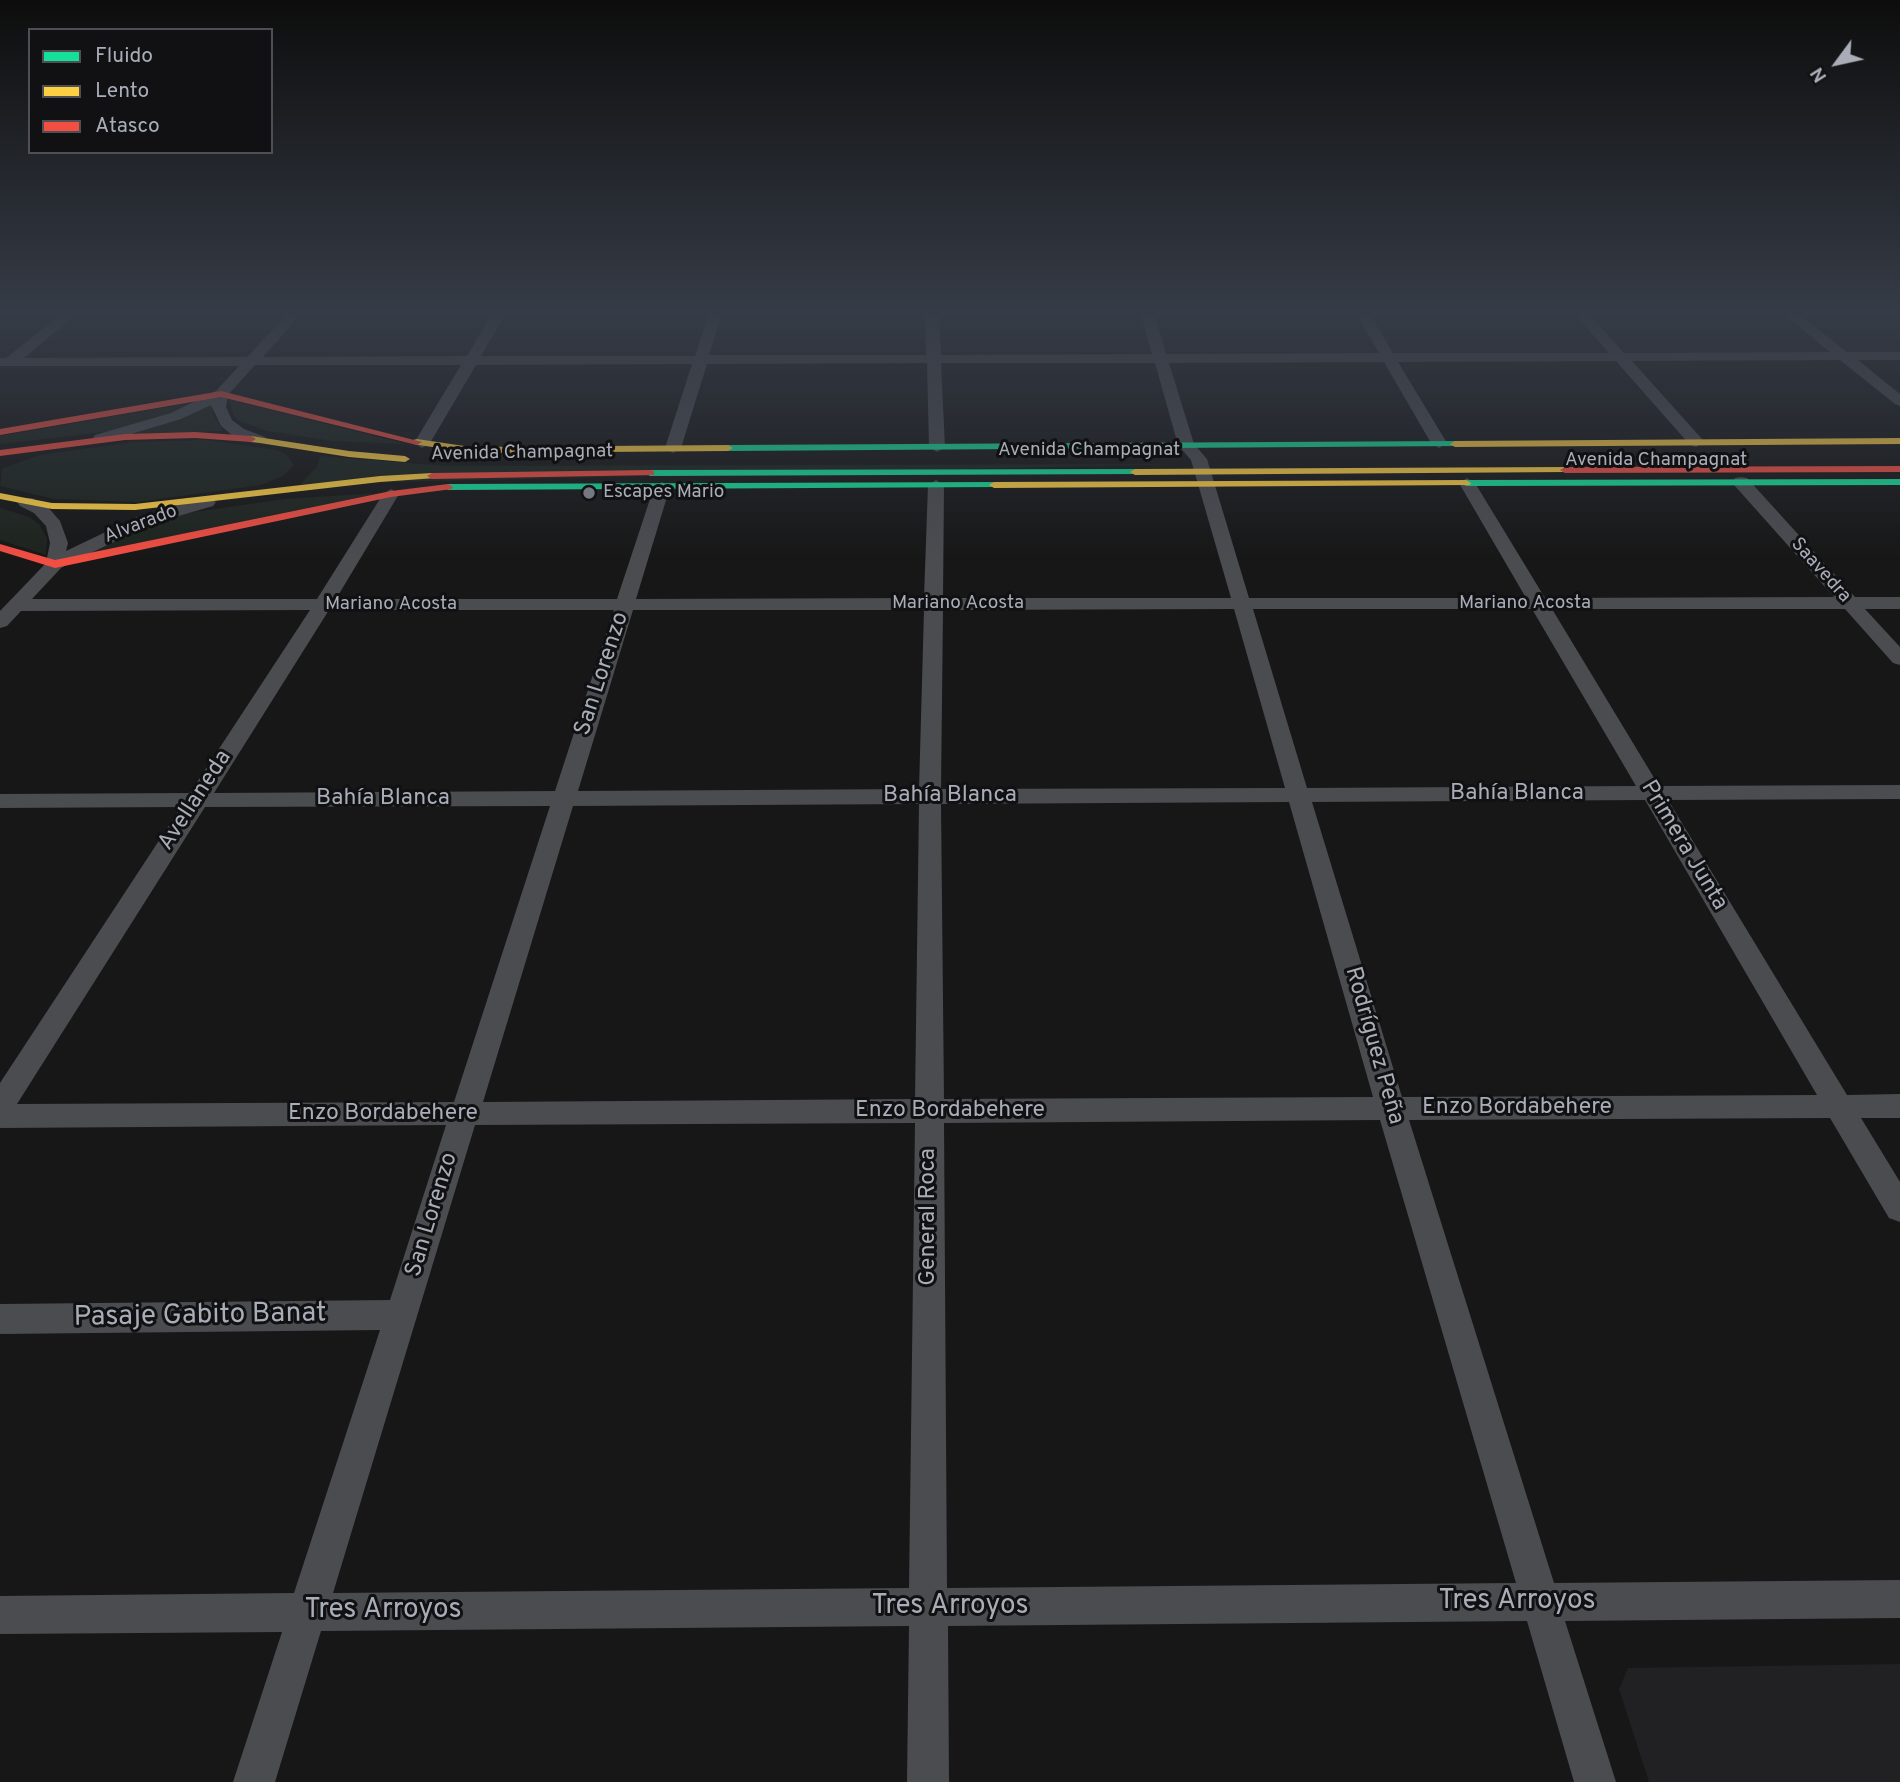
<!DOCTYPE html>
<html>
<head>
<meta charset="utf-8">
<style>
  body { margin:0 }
  #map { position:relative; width:1900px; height:1782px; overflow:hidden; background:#171717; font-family:Overpass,sans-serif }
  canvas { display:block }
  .legend { position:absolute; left:28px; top:28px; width:245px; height:126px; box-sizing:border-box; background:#111113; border:2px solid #4d4f55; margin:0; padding:9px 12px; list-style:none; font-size:21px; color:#a8adb8 }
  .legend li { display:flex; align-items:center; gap:14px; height:35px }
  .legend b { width:35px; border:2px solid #4d4f55 }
  .north { position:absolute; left:1802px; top:28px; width:70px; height:70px; -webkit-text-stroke:5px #111113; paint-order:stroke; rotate:237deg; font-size:19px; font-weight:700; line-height:28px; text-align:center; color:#a8adb8 }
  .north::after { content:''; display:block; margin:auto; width:24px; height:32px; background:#a8adb8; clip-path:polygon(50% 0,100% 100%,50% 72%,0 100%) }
</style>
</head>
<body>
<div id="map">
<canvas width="1900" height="1782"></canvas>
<ul class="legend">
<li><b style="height:9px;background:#16e098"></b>Fluido</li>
<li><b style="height:9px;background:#ffcf43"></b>Lento</li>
<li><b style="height:9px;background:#f24e42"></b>Atasco</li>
</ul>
<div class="north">N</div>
</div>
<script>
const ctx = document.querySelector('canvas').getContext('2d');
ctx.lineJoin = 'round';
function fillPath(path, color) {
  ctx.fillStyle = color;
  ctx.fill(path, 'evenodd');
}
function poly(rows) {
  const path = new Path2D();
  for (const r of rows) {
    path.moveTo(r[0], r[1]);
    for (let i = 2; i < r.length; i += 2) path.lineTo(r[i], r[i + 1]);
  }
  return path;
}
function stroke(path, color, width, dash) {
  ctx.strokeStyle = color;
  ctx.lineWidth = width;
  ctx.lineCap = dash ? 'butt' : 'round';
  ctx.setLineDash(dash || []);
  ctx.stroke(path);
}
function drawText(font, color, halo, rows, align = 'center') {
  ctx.font = font + ' Overpass,sans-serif';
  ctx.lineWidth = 6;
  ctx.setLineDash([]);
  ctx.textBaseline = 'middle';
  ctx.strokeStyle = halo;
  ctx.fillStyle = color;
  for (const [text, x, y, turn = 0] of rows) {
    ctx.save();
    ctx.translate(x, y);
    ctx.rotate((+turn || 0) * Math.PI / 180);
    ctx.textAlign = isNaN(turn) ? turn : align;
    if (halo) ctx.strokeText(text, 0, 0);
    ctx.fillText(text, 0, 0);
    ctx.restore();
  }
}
fillPath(poly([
  [1900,1664,1900,1782,1649,1782,1619,1689,1628,1668]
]), '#212123');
fillPath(poly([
  [215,400,212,408,214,416,223,431,128,434],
  [230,400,406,444,332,441,267,431,239,421,233,415],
  [197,402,175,413,113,431,0,444,0,436],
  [207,440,276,450,286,454,294,465,283,476,261,485,137,502,54,499,0,486,2,469,39,455,134,442],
  [320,456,447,466,1183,464,300,484,317,467],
  [380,493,90,553,141,527,188,513,284,499],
  [0,508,29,517,39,524,47,539,46,555,0,540]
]), '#1d241e');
fillPath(poly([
  [64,312,79,312,24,358,247,357,289,312,303,312,263,357,467,356,493,312,507,312,481,356,695,356,709,312,723,312,709,355,926,355,925,312,939,312,941,355,1152,354,1140,312,1154,312,1166,354,1379,353,1355,312,1369,312,1393,353,1609,353,1573,312,1587,312,1624,353,1830,352,1781,312,1796,312,1847,352,1900,352,1900,360,1858,360,1900,394,1900,406,1895,404,1840,360,1632,361,1702,439,1704,442,1696,447,1690,445,1616,361,1398,362,1447,443,1439,448,1431,443,1384,362,1169,363,1194,444,1207,459,1249,598,1526,598,1459,483,1467,478,1475,483,1545,598,1834,597,1735,486,1733,482,1735,478,1741,477,1747,478,1855,597,1900,597,1900,609,1865,609,1900,647,1900,665,1893,663,1845,609,1552,609,1659,786,1900,785,1900,799,1668,800,1847,1095,1900,1094,1900,1118,1861,1118,1900,1182,1900,1222,1889,1218,1830,1118,1409,1120,1554,1583,1900,1580,1900,1618,1565,1621,1616,1782,1574,1782,1527,1621,948,1626,949,1782,907,1782,909,1626,321,1631,275,1782,233,1782,282,1632,0,1634,0,1596,294,1593,380,1330,0,1334,0,1304,390,1300,446,1125,0,1128,0,1083,181,807,0,808,0,794,190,793,310,610,21,611,7,626,0,628,0,611,46,563,50,543,46,526,34,513,20,506,17,502,20,498,32,498,46,505,60,521,68,543,66,551,139,516,207,497,216,502,213,506,151,524,70,563,61,568,32,599,317,599,383,494,391,489,399,494,336,599,617,599,654,487,662,482,670,487,636,599,924,598,928,485,936,480,944,485,943,598,1231,598,1191,460,1178,445,1155,363,941,363,945,447,937,452,929,447,927,363,707,364,681,448,673,453,665,448,692,364,476,365,430,443,422,448,414,443,461,365,255,365,228,395,226,407,232,420,244,429,265,437,267,440,265,443,253,443,232,435,221,426,211,405,181,419,101,443,95,441,93,438,95,435,171,413,216,391,239,366,0,366,0,358,6,358,64,312],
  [1234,609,1285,788,941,789,943,610,1234,609],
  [1253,609,1532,609,1636,786,1307,788,1253,609],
  [329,610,614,610,555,791,214,793,329,610],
  [633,610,924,610,919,789,578,791,633,610],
  [1645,800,1817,1095,1402,1097,1312,802,1645,800],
  [1289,802,1373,1097,944,1099,941,804,1289,802],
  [919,804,915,1099,483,1102,573,806,919,804],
  [550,806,454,1102,17,1104,205,807,550,806],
  [1380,1120,1516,1583,947,1588,944,1123,1380,1120],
  [915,1123,909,1588,333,1593,475,1125,915,1123]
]), '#4b4c50');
fillPath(poly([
  [1455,441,1459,442,1459,446,728,451,723,448,728,445,1455,441],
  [1135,469,1140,472,1139,474,650,476,645,473,650,470,1135,469],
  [1900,479,1900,485,1466,486,1461,483,1466,480,1900,479],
  [994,482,999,485,998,487,448,490,443,487,448,484,994,482]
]), '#16e098');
fillPath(poly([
  [251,436,349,451,405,456,410,459,405,462,349,457,247,441,246,439,251,436],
  [1900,438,1900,444,1455,447,1450,444,1455,441,1900,438],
  [417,439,471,447,728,445,733,448,728,451,471,453,413,444,413,440,417,439],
  [1565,467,1570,470,1569,472,1135,475,1130,472,1135,469,1565,467],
  [432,473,437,476,436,478,380,482,135,510,52,509,0,499,0,493,52,503,135,504,380,476,432,473],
  [1466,480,1471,483,1470,485,994,488,989,485,994,482,1466,480]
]), '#ffcf43');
fillPath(poly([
  [221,391,422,442,417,445,221,397,0,435,0,429,221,391],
  [195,432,251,436,256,439,251,442,195,438,125,440,0,456,0,450,125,434,195,432],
  [1900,466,1900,472,1565,473,1560,470,1565,467,1900,466],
  [650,470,654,471,654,475,432,479,427,476,432,473,650,470],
  [448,484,453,487,452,489,391,497,55,568,0,551,0,544,55,560,391,491,448,484]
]), '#f24e42');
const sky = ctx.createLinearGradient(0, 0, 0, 561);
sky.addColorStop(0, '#0d0d0d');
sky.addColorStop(0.56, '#363c47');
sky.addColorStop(1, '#363c4700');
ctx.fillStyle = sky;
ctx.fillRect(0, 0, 1900, 561);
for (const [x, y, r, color] of [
  [589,493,7,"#757880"]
]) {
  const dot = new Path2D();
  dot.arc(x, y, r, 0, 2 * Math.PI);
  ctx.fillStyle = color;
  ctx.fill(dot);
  stroke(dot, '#111113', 2.5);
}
drawText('19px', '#a8adb8', '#111113', [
  ["Avenida Champagnat",1089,451],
  ["Avenida Champagnat",522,454,-1],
  ["Avenida Champagnat",1656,461],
  ["Alvarado",141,525,-21],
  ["Saavedra",1820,571,48],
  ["Mariano Acosta",958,604],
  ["Mariano Acosta",1525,604],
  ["Mariano Acosta",391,605]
]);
drawText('19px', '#a8adb8', '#111113', [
  ["Escapes Mario",603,493]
], 'left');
drawText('23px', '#a8adb8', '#111113', [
  ["San Lorenzo",603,674,-72],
  ["Bahía Blanca",1517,794],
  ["Bahía Blanca",950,796],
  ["Bahía Blanca",383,799],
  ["Avellaneda",196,801,-57],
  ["Primera Junta",1683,846,59],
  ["Rodríguez Peña",1373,1046,74],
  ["Enzo Bordabehere",1517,1108],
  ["Enzo Bordabehere",950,1111],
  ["Enzo Bordabehere",383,1114],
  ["San Lorenzo",433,1215,-73],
  ["General Roca",929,1217,-90]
]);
drawText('28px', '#a8adb8', '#111113', [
  ["Pasaje Gabito Banat",200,1317,-1],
  ["Tres Arroyos",1517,1602],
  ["Tres Arroyos",950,1607],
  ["Tres Arroyos",383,1611]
]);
</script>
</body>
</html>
